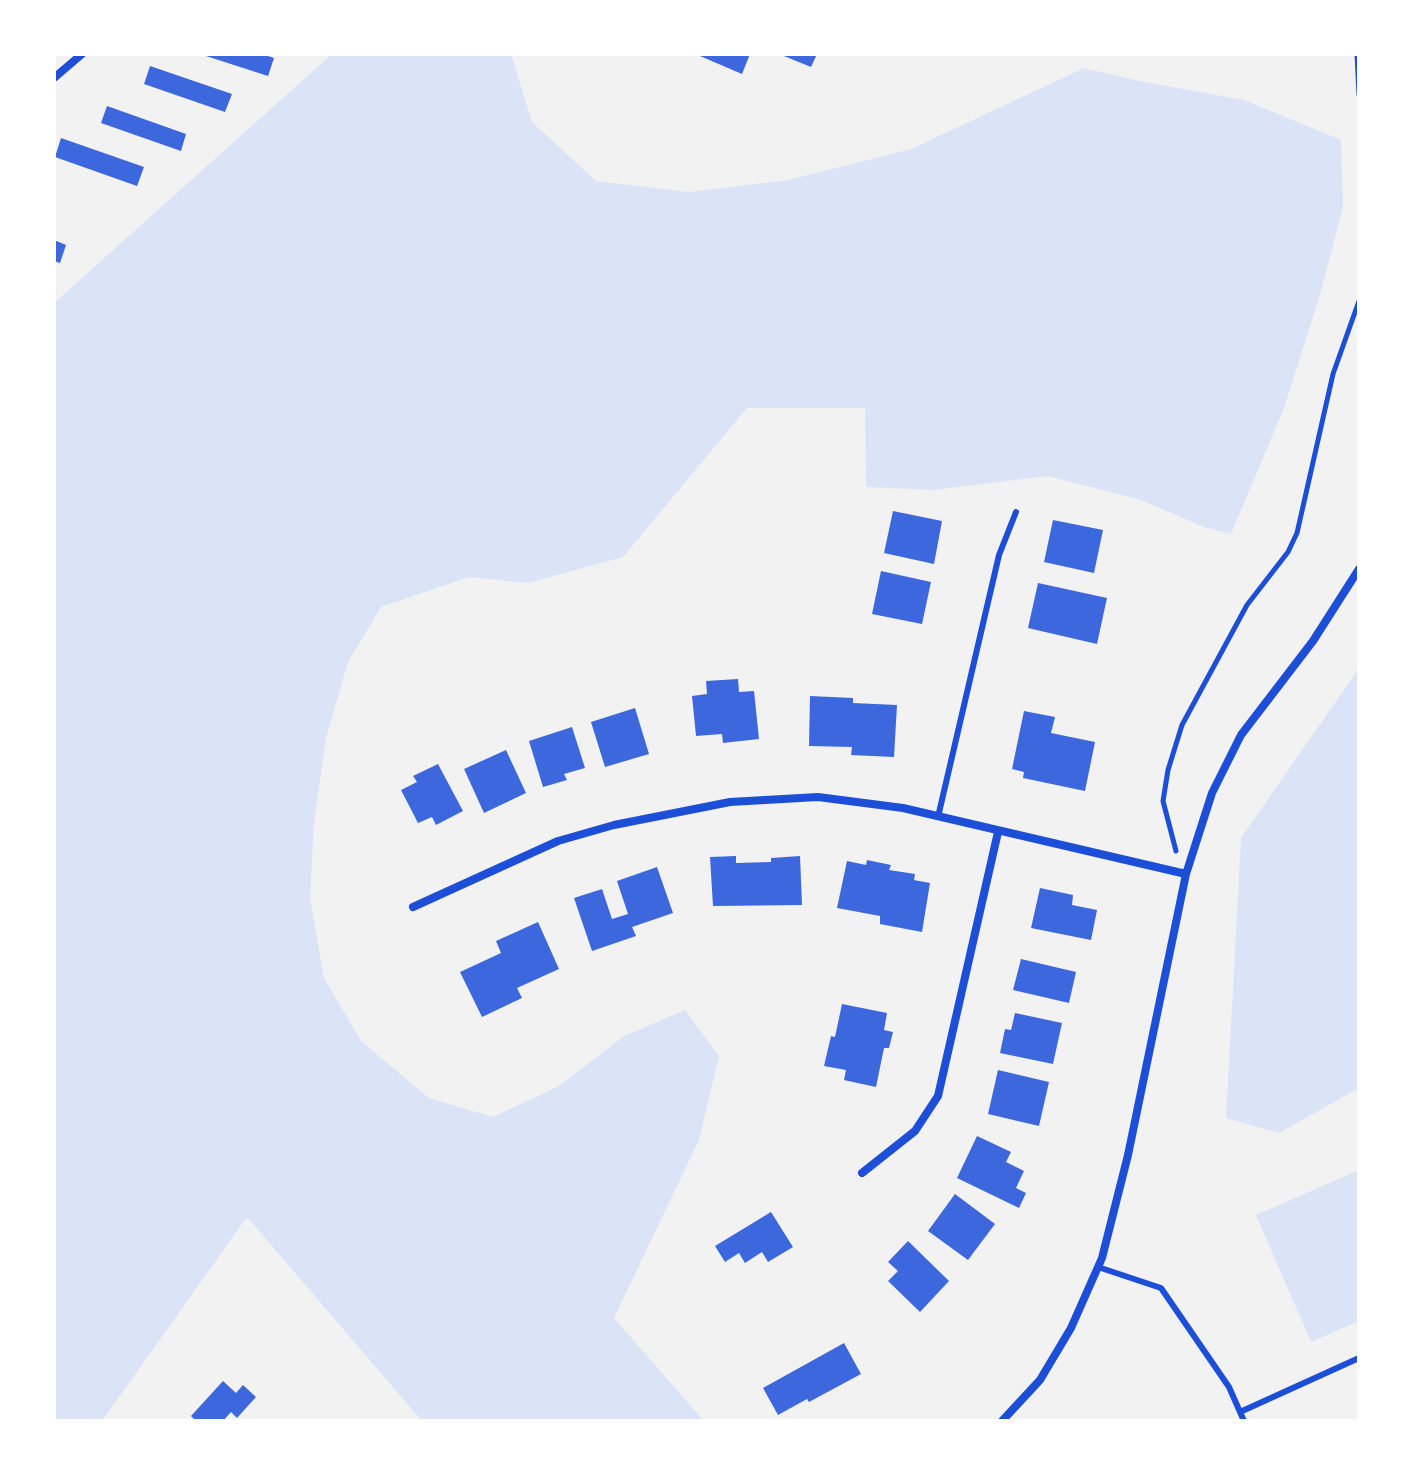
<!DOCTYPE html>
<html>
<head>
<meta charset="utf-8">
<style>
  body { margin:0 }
  #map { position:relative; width:1413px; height:1475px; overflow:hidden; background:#f2f2f2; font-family:Lora,serif }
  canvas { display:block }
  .frame { position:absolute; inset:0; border:56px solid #fff; pointer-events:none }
</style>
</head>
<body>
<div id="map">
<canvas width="1413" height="1475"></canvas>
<div class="frame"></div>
</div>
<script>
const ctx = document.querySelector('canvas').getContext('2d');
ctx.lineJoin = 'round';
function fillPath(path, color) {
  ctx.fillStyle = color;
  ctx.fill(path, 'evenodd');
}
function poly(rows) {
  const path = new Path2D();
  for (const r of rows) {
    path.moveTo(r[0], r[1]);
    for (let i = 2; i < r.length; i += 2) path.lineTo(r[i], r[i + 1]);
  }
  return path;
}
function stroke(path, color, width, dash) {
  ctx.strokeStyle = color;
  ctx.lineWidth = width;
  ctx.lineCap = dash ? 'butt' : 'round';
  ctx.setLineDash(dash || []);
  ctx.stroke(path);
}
fillPath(poly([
  [332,54,511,54,532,122,596,181,689,192,788,180,911,149,1084,68,1144,82,1244,100,1341,140,1343,207,1320,295,1284,408,1231,534,1204,527,1141,500,1048,476,933,490,866,487,865,408,747,408,623,557,528,583,469,577,381,607,348,662,326,738,314,822,310,898,324,978,361,1041,429,1098,493,1117,559,1086,624,1036,685,1010,719,1056,699,1140,614,1318,704,1421,422,1421,247,1217,102,1421,54,1421,54,303],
  [1359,668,1359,1088,1279,1133,1226,1118,1241,838],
  [1359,1170,1359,1321,1311,1342,1256,1215]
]), '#dbe4f7');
fillPath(poly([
  [262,54,274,58,268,76,203,55],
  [701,54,750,54,742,74,700,56],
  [779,54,817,54,811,67],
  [150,66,232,94,225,112,144,84],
  [107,106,186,134,181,151,101,123],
  [61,138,144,167,137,186,55,157],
  [54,240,66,245,60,263,54,261],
  [893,511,942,521,934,564,884,553],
  [1053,520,1103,530,1094,573,1044,562],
  [881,571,931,582,922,624,872,614],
  [1038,583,1107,598,1097,644,1028,628],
  [738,679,739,692,754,691,759,739,723,743,722,734,696,736,692,696,707,694,706,681],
  [810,696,853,698,853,703,897,705,894,757,851,755,852,747,809,746],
  [635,708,649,754,605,767,591,722],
  [1024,711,1055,717,1051,733,1095,742,1085,791,1023,778,1024,772,1012,769],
  [572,727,585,768,564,774,567,780,543,787,529,741],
  [506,750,526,793,484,813,464,769],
  [438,764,463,811,436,825,432,817,418,823,401,790,417,782,413,776],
  [736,856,736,863,771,862,771,858,800,856,802,905,713,906,710,857],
  [867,860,891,865,889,870,915,874,914,880,930,883,922,932,880,924,880,916,837,908,847,861,866,865],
  [657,867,673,913,632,927,636,936,592,951,574,898,602,889,612,919,628,914,617,881],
  [1040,888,1073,895,1072,905,1097,910,1091,940,1031,928],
  [538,922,559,969,517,988,522,998,482,1017,460,972,501,953,496,941],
  [1021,959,1076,972,1069,1003,1013,990],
  [842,1004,887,1013,884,1030,893,1032,889,1048,884,1048,876,1087,844,1080,846,1070,824,1066,831,1036,835,1037],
  [1015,1013,1062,1023,1053,1064,1000,1053,1005,1029,1011,1030],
  [998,1070,1049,1082,1039,1126,988,1114],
  [977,1136,1011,1152,1006,1162,1024,1171,1016,1188,1026,1193,1019,1208,957,1178],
  [955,1194,995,1224,968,1260,928,1231],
  [771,1212,793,1247,768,1262,762,1252,745,1263,739,1253,725,1262,715,1246],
  [908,1241,949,1281,920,1312,888,1281,898,1271,888,1262],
  [844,1343,861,1374,809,1402,807,1399,778,1415,763,1388],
  [223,1381,236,1393,243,1385,256,1397,237,1418,231,1412,223,1421,196,1421,191,1416]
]), '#3d67dc');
stroke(poly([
  [1357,54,1359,95],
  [1176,851,1163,801,1168,770,1182,725,1247,605,1288,552,1297,533,1333,374,1359,301]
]), '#1d4ed8', 5);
stroke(poly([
  [938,817,999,555,1016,512],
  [1098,1267,1161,1288,1229,1387,1244,1421],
  [1240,1412,1359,1358]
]), '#1d4ed8', 6);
stroke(poly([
  [54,78,82,54],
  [413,907,558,841,614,825,730,802,818,797,903,808,1186,874],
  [862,1173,915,1131,938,1096,998,832],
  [1002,1421,1040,1380,1071,1328,1102,1258,1128,1155,1186,874,1212,793,1241,735,1313,641,1359,569]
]), '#1d4ed8', 8);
</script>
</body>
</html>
